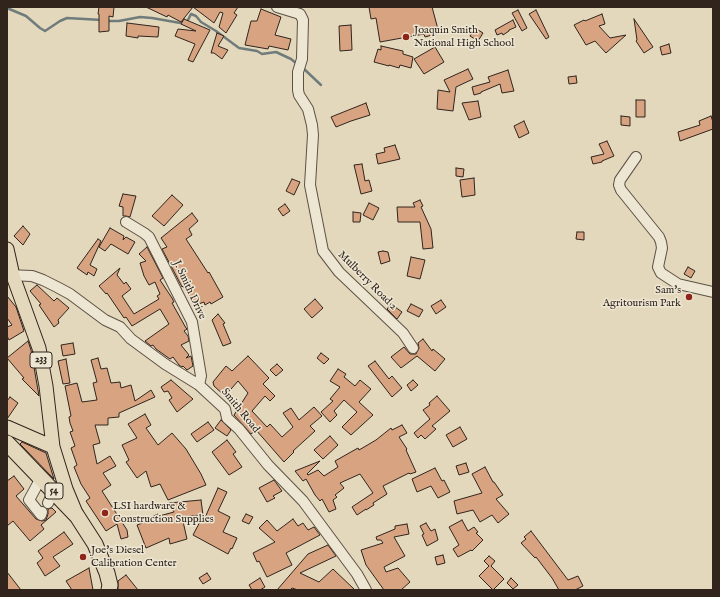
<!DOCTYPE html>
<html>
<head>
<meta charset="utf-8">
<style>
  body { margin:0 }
  #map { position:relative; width:720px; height:597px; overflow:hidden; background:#e4d8bc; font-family:"IM FELL English",serif }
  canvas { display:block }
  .frame { position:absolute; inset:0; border:8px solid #30241d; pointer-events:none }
</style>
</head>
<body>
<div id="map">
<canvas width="720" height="597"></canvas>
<div class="frame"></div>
</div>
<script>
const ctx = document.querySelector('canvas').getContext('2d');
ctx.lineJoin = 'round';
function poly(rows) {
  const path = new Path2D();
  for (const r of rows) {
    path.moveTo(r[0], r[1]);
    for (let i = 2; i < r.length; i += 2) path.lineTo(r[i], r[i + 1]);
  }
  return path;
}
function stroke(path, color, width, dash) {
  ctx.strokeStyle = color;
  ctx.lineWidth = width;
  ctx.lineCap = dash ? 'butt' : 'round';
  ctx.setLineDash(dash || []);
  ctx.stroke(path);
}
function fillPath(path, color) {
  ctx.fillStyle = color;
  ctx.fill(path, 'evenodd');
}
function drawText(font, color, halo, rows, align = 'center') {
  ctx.font = font + ' "IM FELL English",serif';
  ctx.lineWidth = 3;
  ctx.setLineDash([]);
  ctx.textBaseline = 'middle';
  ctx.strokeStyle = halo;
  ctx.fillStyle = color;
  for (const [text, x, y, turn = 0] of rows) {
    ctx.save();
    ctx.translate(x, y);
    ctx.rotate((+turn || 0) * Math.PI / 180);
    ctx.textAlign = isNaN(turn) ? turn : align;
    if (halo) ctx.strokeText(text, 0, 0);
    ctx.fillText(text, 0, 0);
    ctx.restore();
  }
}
stroke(poly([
  [7,8,26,16,40,28,45,31,60,21,67,18,102,20],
  [107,21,119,21,140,17,152,18,186,24,191,14,196,16,201,22,216,31,239,48,257,51,262,54,276,52,291,59,297,64],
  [303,68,321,85]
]), '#707c7c', 2.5);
const building = poly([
  [99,7,114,7,113,17,109,16,109,31,99,32,99,14,98,14,99,7],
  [146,7,193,7,181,22,168,15,167,17,146,7],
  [193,7,238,7,234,13,237,15,226,33,219,27,223,13,220,12,214,23,193,7],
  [369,7,432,7,439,33,425,37,424,34,380,42,376,18,371,19,369,7],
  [261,9,281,17,275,35,291,39,288,50,269,46,268,49,245,45,251,21,257,21,261,9],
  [518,10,527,28,522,31,512,13,518,10],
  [536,10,549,37,546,39,529,14,536,10],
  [602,14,605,24,599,26,610,38,626,35,606,53,595,41,586,45,574,25,584,20,585,21,602,14],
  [184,19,210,30,193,62,188,60,195,44,175,36,178,29,196,31,181,24,184,19],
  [634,19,653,47,644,53,636,41,637,40,634,19],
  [513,20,516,27,509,30,509,31,503,35,502,33,497,35,495,30,513,20],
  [127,23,159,27,158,37,138,36,138,38,126,36,127,23],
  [351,25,352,50,340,51,339,26,351,25],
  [475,28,483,33,478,41,470,36,475,28],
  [217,33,224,36,218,46,228,50,222,59,214,53,211,53,217,33],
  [669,44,671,53,662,55,660,47,669,44],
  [381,46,403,51,403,54,413,57,411,68,400,65,399,68,389,65,389,66,374,62,378,49,381,50,381,46],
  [435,47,444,62,424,74,414,59,435,47],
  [468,69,473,79,456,87,453,111,437,109,438,90,450,92,444,80,468,69],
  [508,70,514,91,502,93,500,84,481,92,481,93,474,95,472,87,490,82,488,77,508,70],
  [576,76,577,83,569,84,568,77,576,76],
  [636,100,645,100,645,117,636,117,636,100],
  [478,101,481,117,469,120,462,103,478,101],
  [366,103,370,115,351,121,336,127,331,117,366,103],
  [621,116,630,117,630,126,621,125,621,116],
  [711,116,713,122,713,129,680,141,678,132,700,125,699,121,711,116],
  [524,121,529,133,519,138,514,126,524,121],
  [607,141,614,156,602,161,602,162,593,164,591,157,604,154,599,144,607,141],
  [395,145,400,159,378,164,376,154,385,152,384,148,395,145],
  [362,164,365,181,369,180,372,191,361,194,354,165,362,164],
  [456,168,464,169,463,177,456,176,456,168],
  [474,178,475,195,462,197,460,180,474,178],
  [292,179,300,182,294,195,286,191,292,179],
  [123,194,136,196,130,217,126,216,123,216,123,207,119,206,123,194],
  [172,195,183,205,164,226,152,216,172,195],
  [420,200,423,206,421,207,431,229,433,248,423,249,420,222,398,222,397,207,415,207,413,203,420,200],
  [369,203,379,208,373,220,363,215,369,203],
  [285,204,290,211,283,216,278,209,285,204],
  [353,212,361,213,360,222,353,222,353,212],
  [192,213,198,221,189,229,192,235,186,239,208,273,209,272,223,297,211,304,210,302,205,305,204,302,196,305,183,286,182,287,181,285,162,249,167,247,161,238,192,213],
  [23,226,30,234,23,245,14,236,23,226],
  [110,228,124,236,123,240,126,237,135,242,128,254,111,244,105,251,99,247,110,228],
  [577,232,584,232,584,240,576,239,577,232],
  [98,239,101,241,90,265,97,269,94,276,88,272,87,275,77,268,98,239],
  [147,247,163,278,160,280,172,298,174,302,172,303,186,328,187,329,184,331,188,336,189,341,181,345,189,355,186,358,191,356,193,366,187,370,183,366,182,367,179,365,173,357,170,359,156,349,153,345,151,346,145,341,169,324,160,309,132,326,126,317,124,318,107,293,106,294,99,286,120,268,117,275,124,284,126,282,131,289,122,296,134,314,159,299,157,296,160,294,155,282,149,285,144,276,140,263,146,261,139,254,147,247],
  [383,251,388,252,390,261,381,264,378,252,383,251],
  [411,257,425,260,420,279,407,276,411,257],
  [688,267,695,271,691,278,684,274,688,267],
  [37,285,54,301,57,298,69,308,58,320,59,323,54,327,39,305,41,304,30,291,37,285],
  [7,296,16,307,24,331,9,340,7,336,7,327,12,325,7,318,7,296],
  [315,299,323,308,312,318,304,309,315,299],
  [441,300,446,307,436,314,431,306,441,300],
  [391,304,402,312,397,319,387,309,391,304],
  [411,304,423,310,419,317,407,311,411,304],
  [218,314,225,323,223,324,231,343,223,346,212,320,218,314],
  [423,339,432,351,433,349,445,359,435,371,417,356,401,368,391,357,404,347,410,354,416,354,419,348,418,343,423,339],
  [28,341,31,350,39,396,22,379,24,378,7,358,28,341],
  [73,343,75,354,63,356,61,345,73,343],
  [321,353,329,359,324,364,317,358,321,353],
  [248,356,269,378,263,384,275,396,270,401,265,396,252,411,267,427,270,424,282,437,293,427,283,413,291,408,299,420,314,407,322,416,310,426,315,431,293,451,294,452,284,462,256,430,251,434,234,415,248,393,238,381,225,396,214,386,213,382,226,366,232,371,248,356],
  [98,358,101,369,107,368,111,383,120,382,121,388,131,385,135,401,151,390,155,397,119,413,119,417,108,418,108,425,95,425,100,443,93,445,97,464,110,456,116,466,103,473,111,485,102,491,127,530,128,537,121,539,117,524,106,531,86,501,90,498,81,484,74,467,77,465,71,448,75,446,70,432,73,431,70,423,69,417,71,416,65,386,77,383,82,402,97,400,93,383,97,382,91,360,98,358],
  [66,359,70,383,63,384,58,361,66,359],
  [375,361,389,379,392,376,402,388,392,397,368,366,375,361],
  [277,364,283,370,276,376,270,370,277,364],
  [338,369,346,374,344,377,355,386,360,380,371,389,359,402,373,415,351,435,342,427,357,412,344,400,334,411,337,415,330,422,321,412,333,401,330,399,340,387,330,381,338,369],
  [171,380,193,399,177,412,169,400,172,398,168,391,164,392,161,387,171,380],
  [413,380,418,385,411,391,407,385,413,380],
  [437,396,450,411,432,426,436,429,425,439,421,435,418,438,414,433,430,419,423,410,430,405,429,403,437,396],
  [10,397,18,403,7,419,7,401,10,397],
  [145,414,151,425,146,428,158,445,172,433,186,449,201,474,206,485,168,500,160,484,151,487,146,471,137,478,126,462,129,460,122,445,137,438,128,424,145,414],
  [221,420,231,430,227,436,215,428,221,420],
  [208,422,214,430,197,442,191,434,208,422],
  [402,425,407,433,399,437,407,449,406,450,416,472,410,474,409,473,383,486,387,494,373,503,374,505,366,510,366,509,357,515,352,507,373,493,360,474,340,483,344,488,335,495,337,497,333,500,336,509,329,512,322,499,320,501,315,495,306,479,303,481,295,471,320,461,307,474,308,475,318,470,324,476,338,467,335,461,358,448,359,450,376,440,391,428,392,430,402,425],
  [460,427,467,439,453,447,446,435,460,427],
  [330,436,338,445,323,459,314,450,330,436],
  [227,440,236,452,233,454,242,467,229,475,212,452,227,440],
  [22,442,46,453,54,479,20,444,22,442],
  [466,463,469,472,459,475,456,466,466,463],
  [485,467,493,482,494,482,503,495,496,499,509,514,498,523,492,515,480,522,473,510,457,514,454,501,482,493,472,474,485,467],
  [435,468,442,481,444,480,450,492,438,498,431,486,417,492,412,479,435,468],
  [14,476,24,489,16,496,36,519,42,521,46,520,48,514,48,509,52,508,56,512,41,525,44,529,30,541,13,521,7,526,7,481,14,476],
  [274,480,282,491,273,496,275,498,267,502,259,488,274,480],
  [218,488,227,492,218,511,230,517,223,532,237,538,232,549,231,548,228,554,193,535,203,516,204,520,218,488],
  [201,500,203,515,182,517,187,539,170,544,169,538,146,548,137,525,150,520,149,518,158,514,159,516,174,512,169,503,201,500],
  [246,514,253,517,249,524,242,521,246,514],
  [293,519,298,526,303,523,308,530,314,527,320,535,286,553,292,565,267,577,259,561,257,562,253,553,275,542,259,528,267,520,277,531,293,519],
  [462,520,468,531,474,527,478,532,476,533,483,540,472,551,471,550,458,557,453,549,459,545,449,527,462,520],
  [426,523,431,531,435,529,438,540,427,546,422,535,424,534,420,526,426,523],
  [407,524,409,534,394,537,405,556,384,567,386,572,398,568,410,582,401,590,384,590,366,565,361,550,383,543,381,540,377,540,376,537,395,529,395,526,407,524],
  [531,531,568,580,578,576,583,586,575,590,559,590,552,578,536,557,535,558,521,543,526,539,524,537,531,531],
  [64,532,73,544,53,557,60,566,45,576,37,563,43,558,38,551,64,532],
  [328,545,336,556,300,573,319,582,333,569,355,590,298,590,292,588,290,590,277,590,308,554,328,545],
  [443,555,445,563,437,565,435,557,443,555],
  [489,556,495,561,491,566,504,579,493,590,479,576,489,566,484,561,489,556],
  [89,568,93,590,72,590,66,581,89,568],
  [7,572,21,590,7,590,7,572],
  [207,573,211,579,203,584,199,578,207,573],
  [126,575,138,590,118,590,118,581,126,575],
  [260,578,265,587,260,590,252,590,249,585,260,578],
  [511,578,518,585,513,589,507,583,511,578]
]);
fillPath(building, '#d7a381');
stroke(building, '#30241d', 1);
const minor = poly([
  [277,7,300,14,303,20,302,59,298,72,298,90,299,95,308,109,312,125,313,135,310,185,323,251,339,272,403,333,413,348],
  [636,157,620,180,619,185,621,190,659,237,661,242,662,248,658,267,661,273,678,284,713,292],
  [126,222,144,233,149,237,192,322,201,376,199,385],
  [7,275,32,276,43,280,57,287,70,294,105,320,120,327,131,339,165,364,199,385,225,409,227,418,239,429,268,465,303,501,357,574,366,590],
  [41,478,29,500,41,515,42,512],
  [48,503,54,491]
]);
const major = poly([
  [7,249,13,276,39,348,46,386,53,447,66,489,76,513],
  [7,427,53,447]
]);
const highway = poly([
  [7,443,77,516,95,544,107,573,110,585,109,590]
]);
stroke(minor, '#5d5145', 12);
stroke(major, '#30241d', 15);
stroke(highway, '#30241d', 17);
stroke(minor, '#ede6d3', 10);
stroke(major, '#e4d8bc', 13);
stroke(highway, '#e4d8bc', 15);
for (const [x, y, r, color] of [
  [406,37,4,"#8f2418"],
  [689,297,4,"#8f2418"],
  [105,513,4,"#8f2418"],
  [83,557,4,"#8f2418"]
]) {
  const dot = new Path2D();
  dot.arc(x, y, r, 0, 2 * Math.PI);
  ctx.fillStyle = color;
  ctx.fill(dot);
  stroke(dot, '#ede6d3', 1.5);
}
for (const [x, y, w] of [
  [41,360,22],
  [54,491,18]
]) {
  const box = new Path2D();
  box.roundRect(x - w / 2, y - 8, w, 16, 3);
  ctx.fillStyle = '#ede6d3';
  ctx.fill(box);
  stroke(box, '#30241d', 1);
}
drawText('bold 10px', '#30241d', null, [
  ["233",41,360],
  ["54",54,491]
]);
drawText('11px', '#30241d', '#ede6d3', [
  ["Joaquin Smith",414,31],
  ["National High School",414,44],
  ["Sam's",681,291,"right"],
  ["Agritourism Park",681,304,"right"],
  ["LSI hardware &",113,507],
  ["Construction Supplies",113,520],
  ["Joe's Diesel",91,551],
  ["Calibration Center",91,564]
], 'left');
drawText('11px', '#30241d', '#ede6d3', [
  ["Mulberry Road 2",367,281,45],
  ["J. Smith Drive",189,290,65],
  ["Smith Road",240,411,51]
]);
</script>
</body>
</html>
